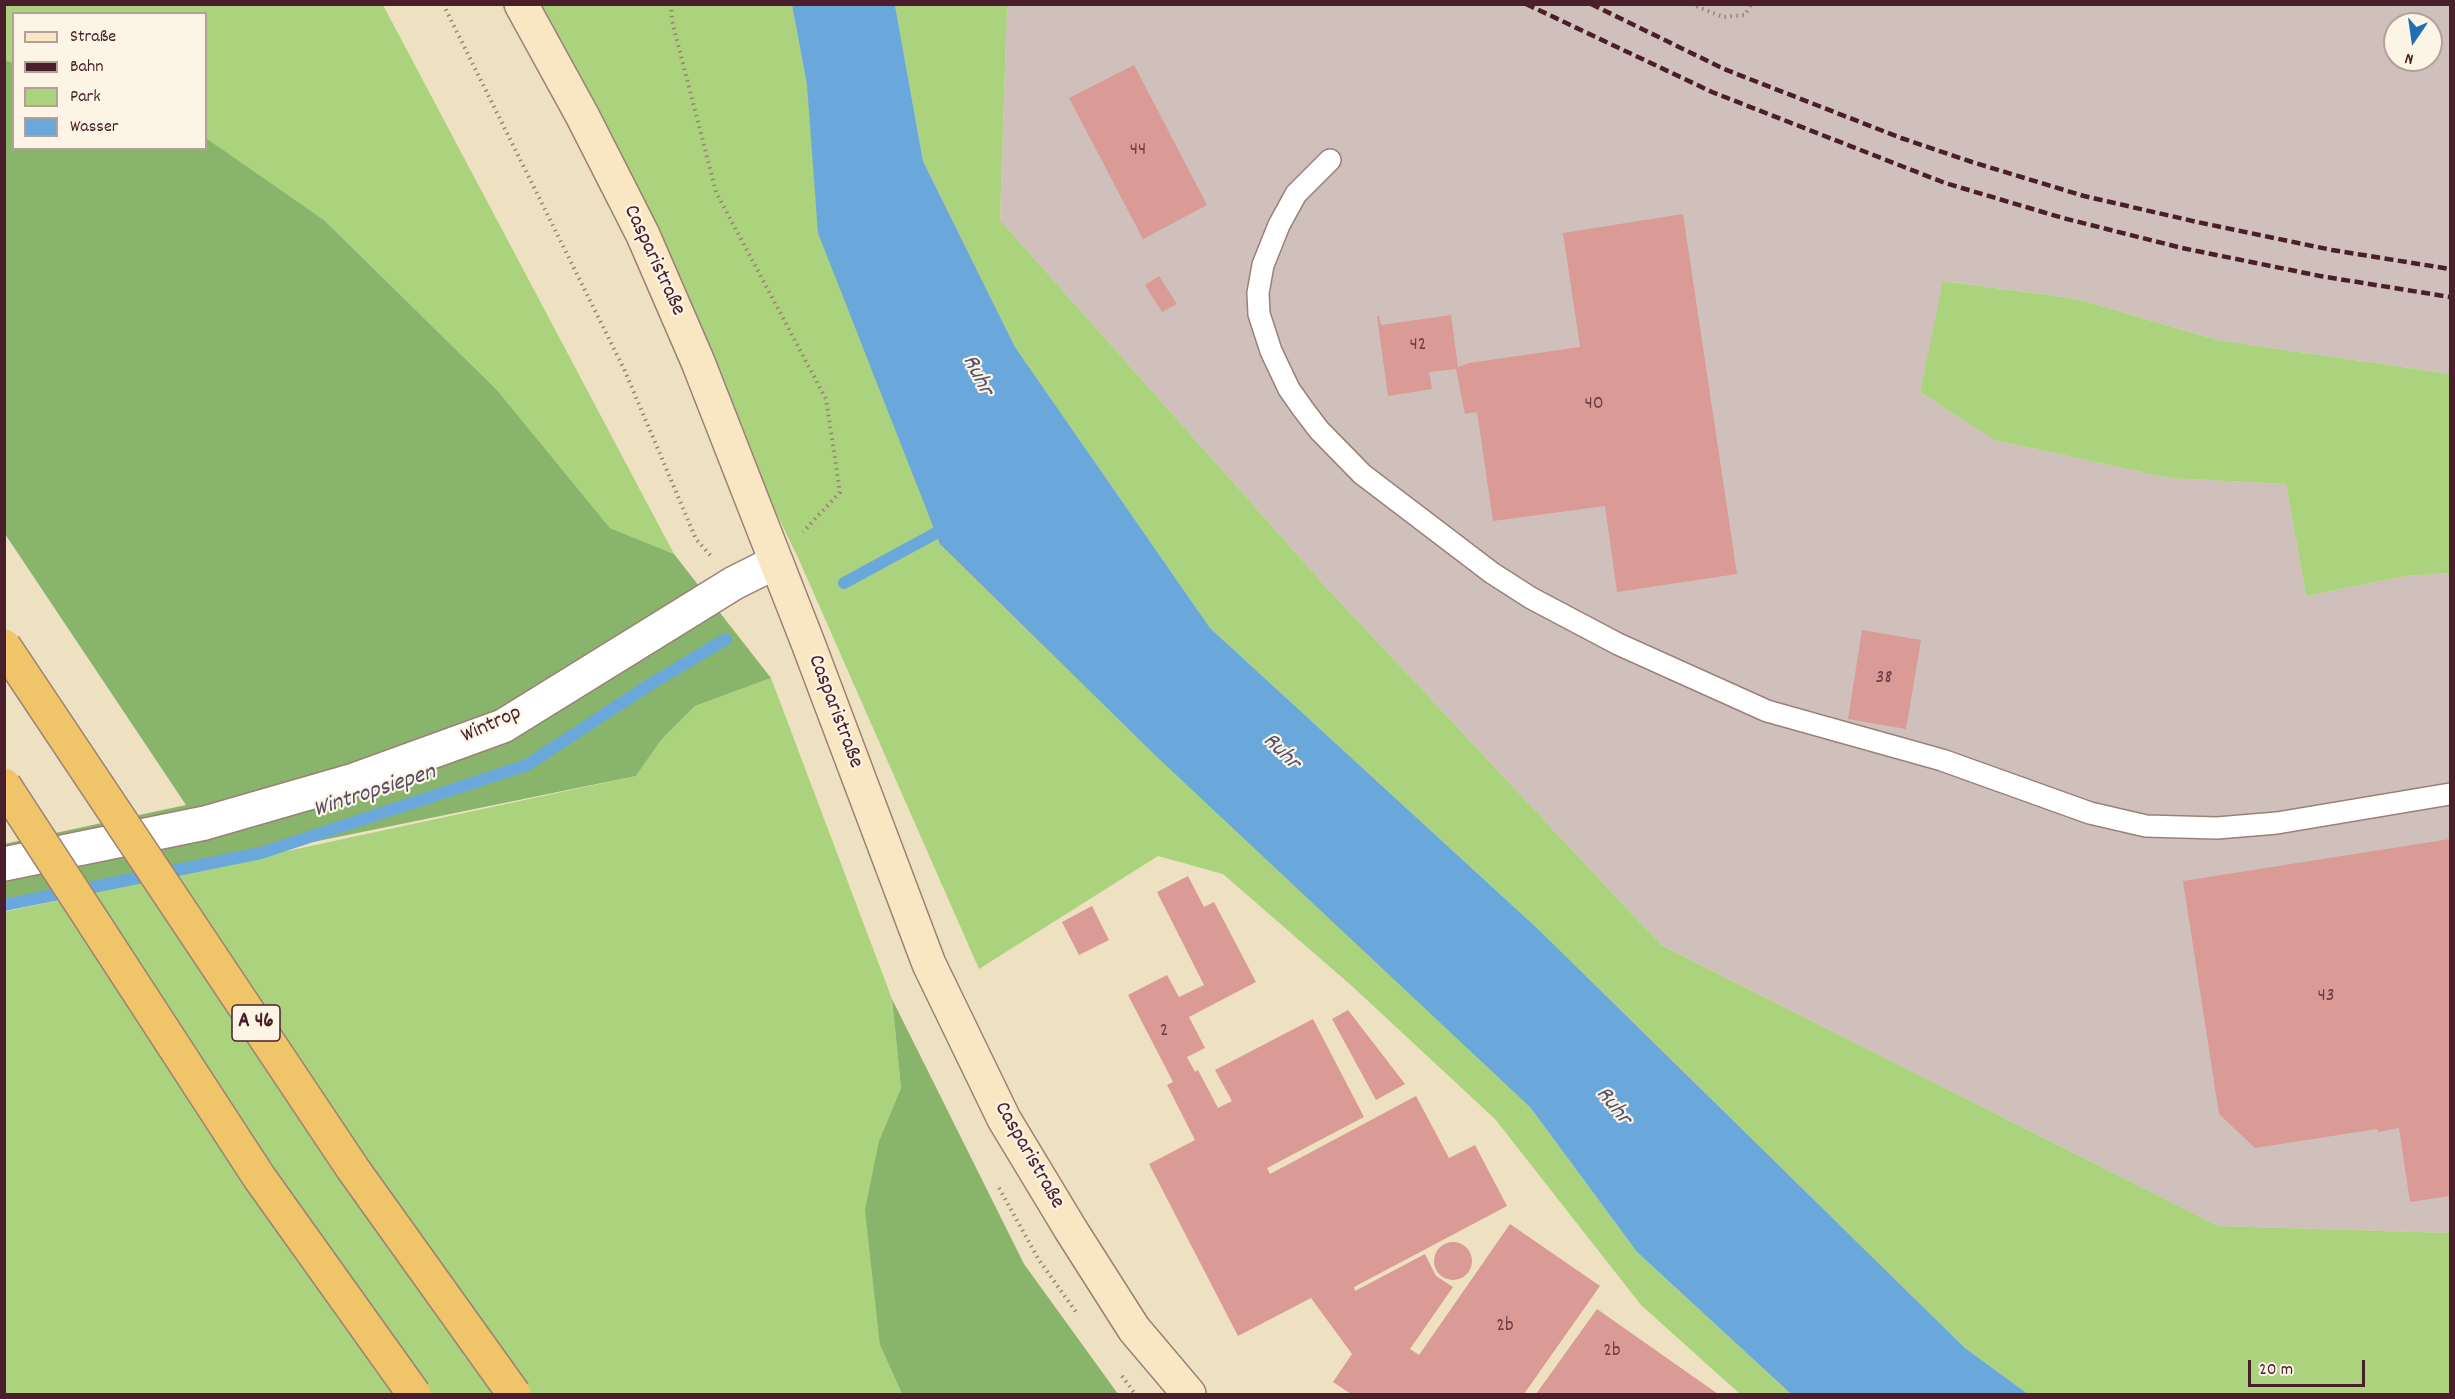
<!DOCTYPE html>
<html>
<head>
<meta charset="utf-8">
<style>
  body { margin:0 }
  #map { position:relative; width:2455px; height:1399px; overflow:hidden; background:#eee1c1; font-family:Dekko,sans-serif }
  canvas { display:block }
  .frame { position:absolute; inset:0; border:6px solid #4a1f2b; pointer-events:none }
  .legend { position:absolute; left:12px; top:12px; width:195px; height:138px; box-sizing:border-box; background:#fcf5e5; border:2px solid #b59f9b; margin:0; padding:8px 10px; list-style:none; font-size:18px; color:#4a1f2b }
  .legend li { display:flex; align-items:center; gap:12px; height:30px }
  .legend b { width:30px; border:2px solid #b59f9b }
  .north { position:absolute; left:2383px; top:12px; width:60px; height:60px; box-sizing:border-box; background:#fcf5e5; border:2px solid #b59f9b; border-radius:50%; rotate:193deg; font-size:16px; font-weight:700; line-height:24px; text-align:center; color:#4a1f2b }
  .north::after { content:''; display:block; margin:auto; width:21px; height:27px; background:#1f6fb2; clip-path:polygon(50% 0,100% 100%,50% 72%,0 100%) }
  .scale { position:absolute; left:2248px; top:1360px; width:117px; height:27px; box-sizing:border-box; border:3px solid #4a1f2b; border-top:0; padding-left:8px; font-size:18px; line-height:21px; white-space:nowrap; color:#4a1f2b; -webkit-text-stroke:4px #fcf5e5; paint-order:stroke }
</style>
</head>
<body>
<div id="map">
<canvas width="2455" height="1399"></canvas>
<div class="frame"></div>
<ul class="legend">
<li><b style="height:8px;background:#f9e7c3"></b>Straße</li>
<li><b style="height:8px;background:#4a1f2b"></b>Bahn</li>
<li><b style="height:16px;background:#abd27d"></b>Park</li>
<li><b style="height:16px;background:#6aa8dc"></b>Wasser</li>
</ul>
<div class="north">N</div>
<div class="scale">20 m</div>
</div>
<script>
const ctx = document.querySelector('canvas').getContext('2d');
ctx.lineJoin = 'round';
function fillPath(path, color) {
  ctx.fillStyle = color;
  ctx.fill(path, 'evenodd');
}
function poly(rows) {
  const path = new Path2D();
  for (const r of rows) {
    if (r.length === 3) {
      path.moveTo(r[0] + r[2], r[1]);
      path.arc(r[0], r[1], r[2], 0, 2 * Math.PI);
      continue;
    }
    path.moveTo(r[0], r[1]);
    for (let i = 2; i < r.length; i += 2) path.lineTo(r[i], r[i + 1]);
  }
  return path;
}
function stroke(path, color, width, dash) {
  ctx.strokeStyle = color;
  ctx.lineWidth = width;
  ctx.lineCap = dash ? 'butt' : 'round';
  ctx.setLineDash(dash || []);
  ctx.stroke(path);
}
function drawText(font, color, halo, rows, align = 'center') {
  ctx.font = font + ' Dekko,sans-serif';
  ctx.lineWidth = 4.5;
  ctx.setLineDash([]);
  ctx.textBaseline = 'middle';
  ctx.strokeStyle = halo;
  ctx.fillStyle = color;
  for (const [text, x, y, turn = 0] of rows) {
    ctx.save();
    ctx.translate(x, y);
    ctx.rotate((+turn || 0) * Math.PI / 180);
    ctx.textAlign = isNaN(turn) ? turn : align;
    if (halo) ctx.strokeText(text, 0, 0);
    ctx.fillText(text, 0, 0);
    ctx.restore();
  }
}
fillPath(poly([
  [1007,5,2450,5,2450,374,2217,340,2077,299,1944,281,1920,392,1994,440,2169,478,2286,484,2306,596,2406,576,2450,573,2450,1233,2218,1226,1661,945,1325,586,1000,220],
  [2395,24,2431,24,2431,60,2395,60]
]), '#cfc0bb');
fillPath(poly([
  [5,5,383,5,674,554,610,528,497,390,324,220,206,138,206,14,14,14,13,63,5,60],
  [531,5,792,5,807,85,1530,1107,1637,1252,1791,1394,1740,1394,1641,1305,1495,1119,1353,987,1223,874,1158,856,979,969,800,562],
  [895,5,1007,5,1000,220,1325,586,1661,945,2218,1226,2450,1233,2450,1394,2028,1394,1965,1348,1538,929,1210,628,1015,347,923,161],
  [1943,281,2077,299,2217,340,2450,374,2450,573,2406,576,2306,596,2286,484,2169,478,1994,440,1920,392],
  [771,678,892,999,901,1088,879,1141,880,1345,902,1394,5,1394,4,912,636,776,661,740,695,706]
]), '#abd27d');
fillPath(poly([
  [5,60,13,63,14,148,206,148,206,138,324,220,497,390,610,528,674,554,771,678,695,706,661,740,636,776,5,905,4,844,186,805,5,534],
  [892,999,1024,1264,1118,1394,902,1394,880,1345,865,1210,879,1141,901,1088]
]), '#88b46c');
fillPath(poly([
  [792,5,895,5,923,161,1015,347,1210,628,1538,929,1965,1348,2028,1394,1791,1394,1637,1252,1530,1107,1156,756,940,544,818,233,807,85]
]), '#6aa8dc');
stroke(poly([
  [844,583,949,526],
  [4,905,261,853,527,765,649,685,726,639]
]), '#6aa8dc', 12);
fillPath(poly([
  [1134,65,1207,205,1143,239,1069,98],
  [1683,214,1737,574,1617,592,1605,506,1493,521,1477,412,1465,414,1456,369,1429,372,1432,389,1388,396,1377,316,1379,316,1381,325,1451,315,1458,367,1469,363,1580,347,1563,233],
  [1159,276,1177,304,1162,312,1145,285],
  [1862,630,1921,640,1906,729,1848,719],
  [2450,839,2450,1196,2410,1202,2399,1128,2378,1132,2377,1129,2255,1148,2219,1114,2183,881],
  [1188,876,1204,907,1214,902,1256,982,1189,1017,1205,1048,1187,1057,1195,1072,1198,1070,1218,1108,1232,1101,1215,1070,1313,1019,1364,1117,1267,1168,1270,1174,1416,1096,1449,1158,1475,1145,1507,1206,1354,1287,1355,1291,1425,1254,1436,1276,1453,1287,1410,1349,1419,1355,1510,1224,1600,1286,1524,1394,1351,1394,1333,1382,1352,1354,1311,1298,1238,1336,1149,1164,1195,1140,1167,1085,1173,1082,1128,995,1167,975,1179,997,1204,985,1157,892],
  [1092,906,1109,940,1079,955,1062,922],
  [1348,1010,1405,1084,1376,1100,1332,1019],
  [1453,1261,19],
  [1597,1309,1718,1394,1536,1394]
]), '#da9a95');
const lane = poly([
  [1330,160,1296,194,1279,225,1263,265,1258,293,1259,314,1271,351,1289,389,1303,409,1319,430,1362,474,1492,573,1531,598,1618,644,1767,711,1942,760,2090,813,2146,826,2217,828,2277,823,2450,794]
]);
const street = poly([
  [4,864,205,823,354,780,503,726,734,583,776,562]
]);
const secondary = poly([
  [521,4,582,115,643,235,698,362,808,643,929,964,1004,1119,1071,1230,1134,1329,1189,1394]
]);
stroke(lane, '#9c8076', 24);
stroke(street, '#9c8076', 36);
stroke(secondary, '#9c8076', 36);
stroke(poly([
  [443,4,624,369,696,539,711,556],
  [671,4,672,21,716,192,826,399,840,492,803,532],
  [1691,4,1723,17,1745,15,1751,4],
  [999,1188,1039,1260,1076,1312],
  [1122,1376,1135,1394]
]), '#9c8076', 4, [1.5, 4.5]);
stroke(lane, '#fff', 21);
stroke(street, '#fff', 33);
stroke(secondary, '#f9e7c3', 33);
stroke(poly([
  [1526,4,1712,92,1945,183,2063,218,2182,248,2320,276,2450,297],
  [1591,4,1724,69,1901,138,1972,162,2084,196,2197,222,2332,250,2450,269]
]), '#4a1f2b', 4.5, [9, 4.5]);
const highwayBridge = poly([
  [4,646,353,1169,514,1394],
  [4,785,259,1177,414,1394]
]);
stroke(highwayBridge, '#9c8076', 36, []);
stroke(highwayBridge, '#f0c469', 33);
drawText('20px', '#6e3e46', null, [
  ["44",1138,151],
  ["42",1418,346],
  ["40",1594,405],
  ["38",1884,679],
  ["43",2326,997],
  ["2",1164,1032],
  ["2b",1505,1327],
  ["2b",1612,1352]
]);
for (const [x, y, w] of [
  [256,1023,48]
]) {
  const box = new Path2D();
  box.roundRect(x - w / 2, y - 18, w, 36, 4.5);
  ctx.fillStyle = '#fcf5e5';
  ctx.fill(box);
  stroke(box, '#4a1f2b', 1.5);
}
drawText('bold 21px', '#4a1f2b', null, [
  ["A 46",256,1023]
]);
drawText('22px', '#4a1f2b', '#fcf5e5', [
  ["Casparistraße",653,261,65],
  ["Casparistraße",834,712,69],
  ["Wintrop",492,726,-24],
  ["Casparistraße",1028,1156,60]
]);
drawText('italic 24px', '#554f69', '#fcf5e5', [
  ["Ruhr",976,376,63],
  ["Ruhr",1280,753,45],
  ["Wintropsiepen",375,793,-18],
  ["Ruhr",1612,1107,51]
]);
</script>
</body>
</html>
